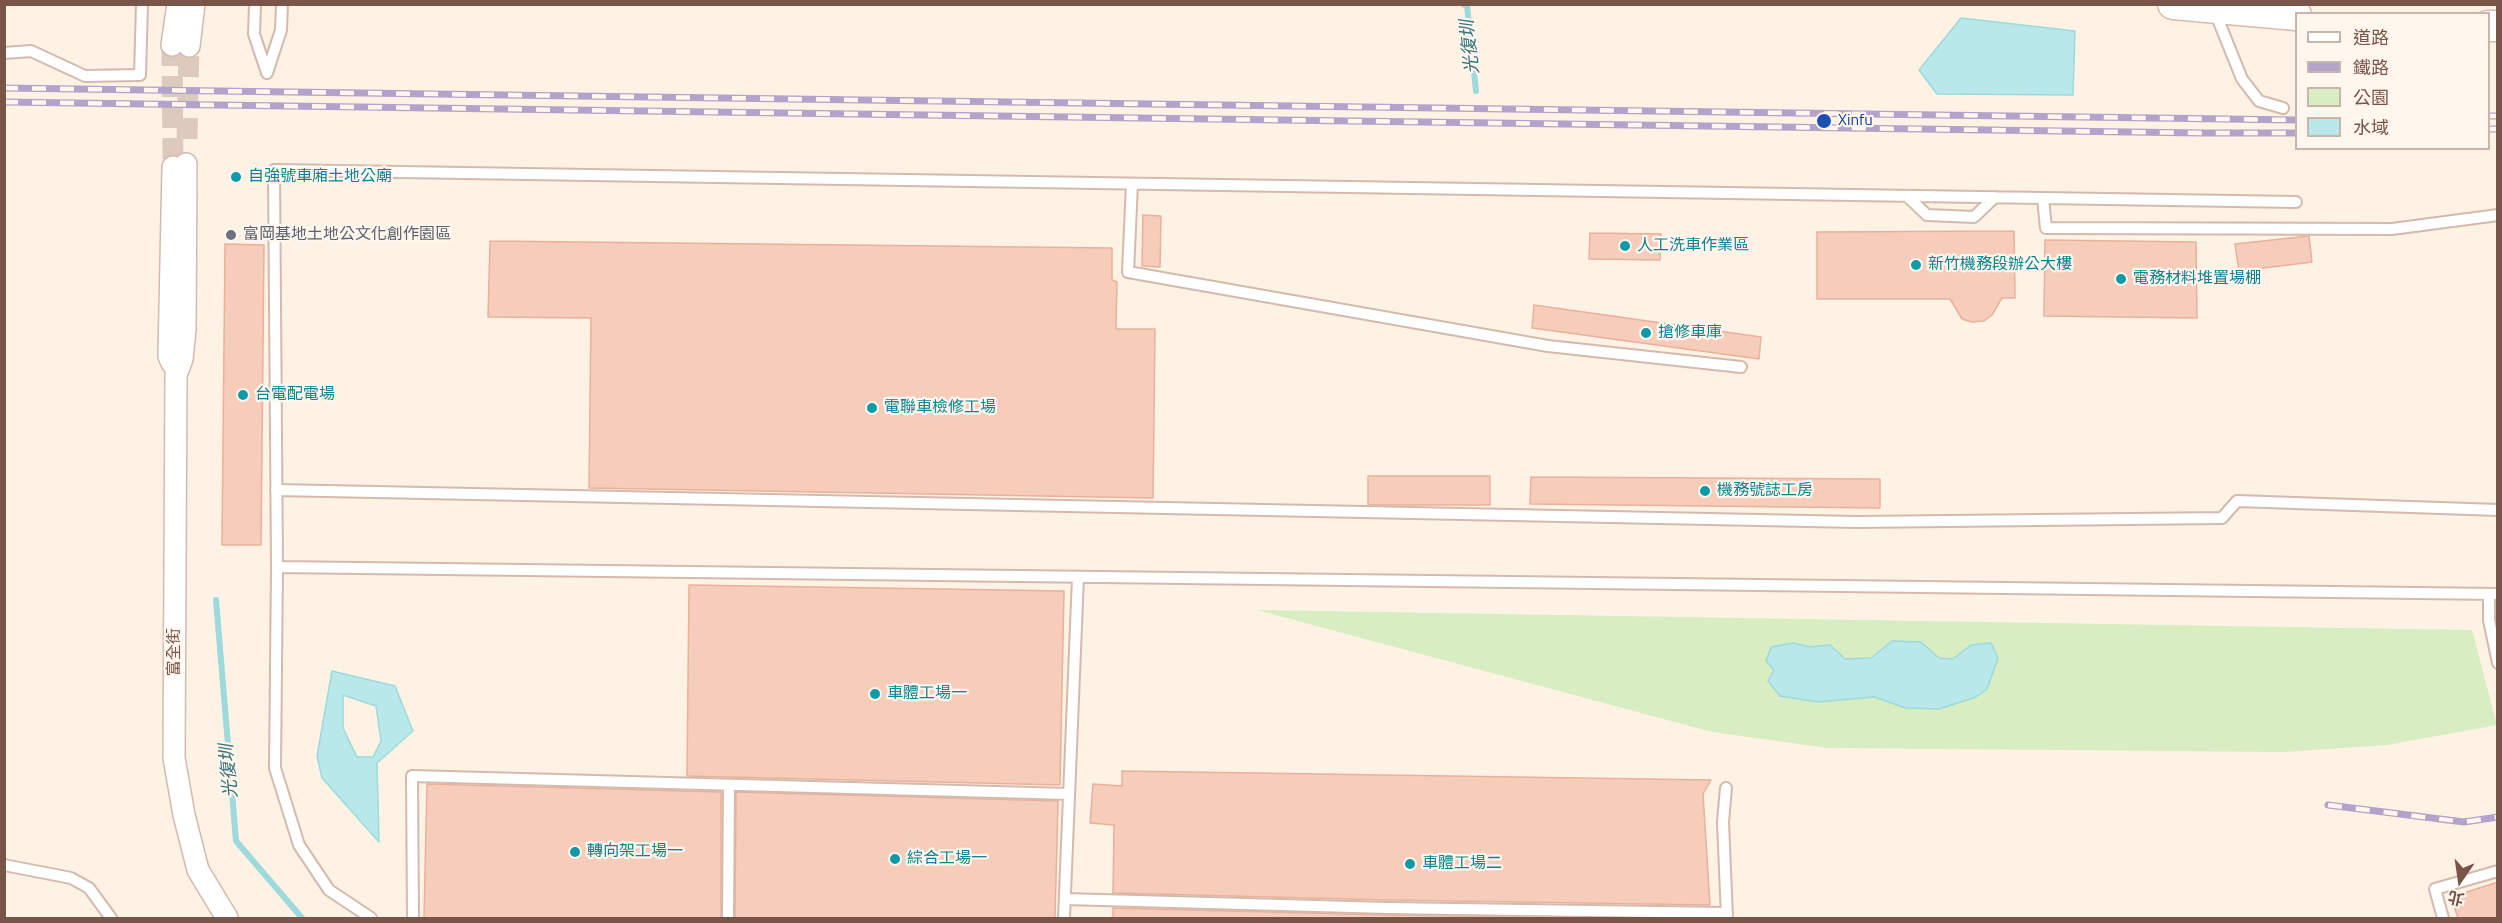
<!DOCTYPE html>
<html>
<head>
<meta charset="utf-8">
<style>
  body { margin:0 }
  #map { position:relative; width:2502px; height:923px; overflow:hidden; background:#fef2e5; font-family:"Titillium Web","Noto Sans TC",sans-serif }
  canvas { display:block }
  .frame { position:absolute; inset:0; border:6px solid #7a5448; pointer-events:none }
  .legend { position:absolute; left:2295px; top:12px; width:195px; height:138px; box-sizing:border-box; background:#fff6ee; border:2px solid #cab5ac; margin:0; padding:8px 10px; list-style:none; font-size:18px; color:#7a5448 }
  .legend li { display:flex; align-items:center; gap:12px; height:30px }
  .legend b { width:30px; border:2px solid #cab5ac }
  .north { position:absolute; left:2430px; top:851px; width:60px; height:60px; -webkit-text-stroke:4px #fff6ee; paint-order:stroke; rotate:193deg; font-size:16px; font-weight:700; line-height:24px; text-align:center; color:#7a5448 }
  .north::after { content:''; display:block; margin:auto; width:21px; height:27px; background:#7a5448; clip-path:polygon(50% 0,100% 100%,50% 72%,0 100%) }
</style>
</head>
<body>
<div id="map">
<canvas width="2502" height="923"></canvas>
<div class="frame"></div>
<ul class="legend">
<li><b style="height:8px;background:#fff"></b>道路</li>
<li><b style="height:8px;background:#b3a2c9"></b>鐵路</li>
<li><b style="height:16px;background:#d8edc2"></b>公園</li>
<li><b style="height:16px;background:#b8e8ea"></b>水域</li>
</ul>
<div class="north">北</div>
</div>
<script>
const ctx = document.querySelector('canvas').getContext('2d');
ctx.lineJoin = 'round';
function fillPath(path, color) {
  ctx.fillStyle = color;
  ctx.fill(path, 'evenodd');
}
function poly(rows) {
  const path = new Path2D();
  for (const r of rows) {
    path.moveTo(r[0], r[1]);
    for (let i = 2; i < r.length; i += 2) path.lineTo(r[i], r[i + 1]);
  }
  return path;
}
function stroke(path, color, width, dash) {
  ctx.strokeStyle = color;
  ctx.lineWidth = width;
  ctx.lineCap = dash ? 'butt' : 'round';
  ctx.setLineDash(dash || []);
  ctx.stroke(path);
}
function drawText(font, color, halo, rows, align = 'center') {
  ctx.font = font + ' "Titillium Web","Noto Sans TC",sans-serif';
  ctx.lineWidth = 4.5;
  ctx.setLineDash([]);
  ctx.textBaseline = 'middle';
  ctx.strokeStyle = halo;
  ctx.fillStyle = color;
  for (const [text, x, y, turn = 0] of rows) {
    ctx.save();
    ctx.translate(x, y);
    ctx.rotate((+turn || 0) * Math.PI / 180);
    ctx.textAlign = isNaN(turn) ? turn : align;
    if (halo) ctx.strokeText(text, 0, 0);
    ctx.fillText(text, 0, 0);
    ctx.restore();
  }
}
fillPath(poly([
  [1257,610,2472,630,2497,725,2387,745,2284,752,1828,748,1712,732]
]), '#d8edc2');
const water = poly([
  [1961,18,2075,31,2073,95,1937,94,1919,70,1961,18],
  [1892,641,1921,642,1939,658,1953,659,1971,645,1991,643,1998,658,1987,689,1976,697,1939,709,1906,708,1874,697,1818,702,1780,696,1768,681,1774,670,1766,661,1771,647,1793,643,1810,647,1830,645,1845,659,1871,658,1892,641],
  [332,671,395,686,413,731,377,763,379,842,322,778,317,756,332,671],
  [343,695,376,706,381,741,373,757,357,757,343,728,343,695]
]);
fillPath(water, '#b8e8ea');
stroke(water, '#9dd9dd', 1.5);
stroke(poly([
  [1463,4,1467,6,1476,91],
  [216,600,236,841,302,918]
]), '#9dd9dd', 6);
const building = poly([
  [1143,215,1161,216,1160,267,1142,266,1143,215],
  [2014,231,2015,298,2002,298,1992,315,1984,321,1972,322,1962,319,1950,299,1817,299,1817,232,2014,231],
  [1590,233,1661,234,1660,260,1589,259,1590,233],
  [2309,236,2312,262,2239,271,2235,244,2309,236],
  [2045,240,2196,242,2197,318,2044,316,2045,240],
  [490,241,1112,248,1112,280,1117,282,1116,329,1155,329,1153,498,589,488,591,318,488,317,490,241],
  [225,244,264,245,261,545,222,545,225,244],
  [1534,305,1761,337,1759,359,1532,328,1534,305],
  [1368,476,1490,476,1490,505,1368,505,1368,476],
  [1531,477,1880,479,1880,508,1530,504,1531,477],
  [689,585,1064,591,1060,785,687,776,689,585],
  [1122,771,1711,780,1703,794,1710,905,1388,900,1113,893,1114,825,1090,823,1093,784,1122,786,1122,771],
  [427,784,721,792,721,918,424,918,427,784],
  [736,792,1058,801,1055,918,735,918,736,792],
  [2498,882,2498,918,2458,918,2451,897,2498,882],
  [1113,908,1388,915,1591,918,1113,918,1113,908]
]);
fillPath(building, '#f6ccbb');
stroke(building, '#eab099', 1.5);
stroke(poly([
  [172,45,173,165],
  [187,139,189,46]
]), '#ddcabe', 21, [21, 10]);
const lane = poly([
  [255,4,254,34,267,73],
  [2215,12,2242,79,2259,101,2283,108],
  [4,53,31,51,85,76,140,75,142,4],
  [267,73,281,30,282,4],
  [1132,184,1128,272,1548,346,1741,367],
  [1907,196,1927,215,1974,217,1995,197],
  [2043,198,2296,202],
  [276,490,1857,522,2222,518,2237,501,2498,510],
  [277,567,2498,594],
  [2489,594,2489,620,2498,663],
  [1726,788,1723,822,1727,918],
  [4,865,71,878,89,888,111,918],
  [1065,899,1388,908,1727,913],
  [371,918,329,890,299,845,275,768,277,567,274,170,2043,198,2046,228,2392,229,2498,215],
  [413,918,412,776,1069,794],
  [728,918,729,785],
  [1064,918,1078,577],
  [2443,918,2435,889,2498,871]
]);
const street = poly([
  [172,45,178,4],
  [189,46,194,4],
  [186,164,185,330,182,359,176,375,174,758,184,815,198,870,227,918],
  [172,363,169,356,173,167]
]);
const secondary = poly([
  [2173,4,2296,15],
  [2488,26,2498,26]
]);
stroke(lane, '#d4baad', 14);
stroke(street, '#d4baad', 24);
stroke(secondary, '#d9bbac', 33);
stroke(lane, '#fff', 10);
stroke(street, '#fff', 21);
stroke(secondary, '#fff', 30);
const rail = poly([
  [4,88,2296,120],
  [4,102,2201,133,2296,133],
  [2488,116,2498,116],
  [2488,129,2498,129],
  [2328,805,2464,822,2498,817]
]);
stroke(rail, '#b3a2c9', 7);
stroke(rail, '#fff6ee', 4.5, [14]);
for (const [x, y, r, color] of [
  [1824,121,8,"#1a4fb4"],
  [236,177,6,"#0f9aa8"],
  [231,235,6,"#6b7280"],
  [1625,246,6,"#0f9aa8"],
  [1916,265,6,"#0f9aa8"],
  [2121,279,6,"#0f9aa8"],
  [1646,333,6,"#0f9aa8"],
  [243,395,6,"#0f9aa8"],
  [872,408,6,"#0f9aa8"],
  [1705,491,6,"#0f9aa8"],
  [875,694,6,"#0f9aa8"],
  [575,852,6,"#0f9aa8"],
  [895,859,6,"#0f9aa8"],
  [1410,864,6,"#0f9aa8"]
]) {
  const dot = new Path2D();
  dot.arc(x, y, r, 0, 2 * Math.PI);
  ctx.fillStyle = color;
  ctx.fill(dot);
  stroke(dot, '#fff6ee', 2);
}
drawText('16px', '#164399', '#fff6ee', [
  ["Xinfu",1838,121]
], 'left');
drawText('16px', '#0d838f', '#fff6ee', [
  ["自強號車廂土地公廟",248,177],
  ["人工洗車作業區",1637,246],
  ["新竹機務段辦公大樓",1928,265],
  ["電務材料堆置場棚",2133,279],
  ["搶修車庫",1658,333],
  ["台電配電場",255,395],
  ["電聯車檢修工場",884,408],
  ["機務號誌工房",1717,491],
  ["車體工場一",887,694],
  ["轉向架工場一",587,852],
  ["綜合工場一",907,859],
  ["車體工場二",1422,864]
], 'left');
drawText('16px', '#5b616d', '#fff6ee', [
  ["富岡基地土地公文化創作園區",243,235]
], 'left');
drawText('16px', '#7a5448', '#fff6ee', [
  ["富全街",175,652,-90]
]);
drawText('italic 18px', '#377479', '#fff6ee', [
  ["光復圳",1471,47,-96],
  ["光復圳",230,771,-95]
]);
</script>
</body>
</html>
